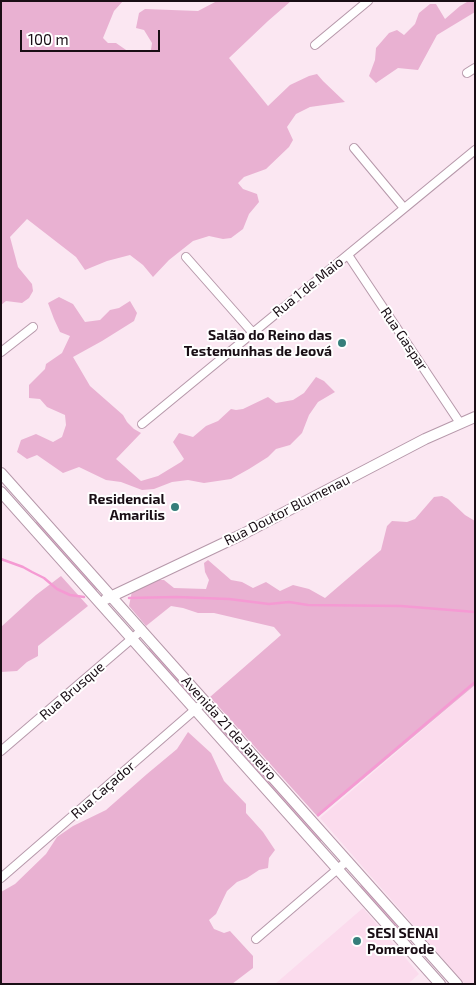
<!DOCTYPE html>
<html>
<head>
<meta charset="utf-8">
<style>
  body { margin:0 }
  #map { position:relative; width:476px; height:985px; overflow:hidden; background:#fbe7f2; font-family:"Exo 2",sans-serif }
  canvas { display:block }
  .frame { position:absolute; inset:0; border:2px solid #190e15; pointer-events:none }
  .scale { position:absolute; left:20px; top:30px; width:140px; height:22px; box-sizing:border-box; border:2px solid #190e15; border-top:0; padding-left:6px; font-size:15px; line-height:18px; white-space:nowrap; color:#190e15; -webkit-text-stroke:4px #fff; paint-order:stroke }
</style>
</head>
<body>
<div id="map">
<canvas width="476" height="985"></canvas>
<div class="frame"></div>
<div class="scale">100 m</div>
</div>
<script>
const ctx = document.querySelector('canvas').getContext('2d');
ctx.lineJoin = 'round';
function fillPath(path, color) {
  ctx.fillStyle = color;
  ctx.fill(path, 'evenodd');
}
function poly(rows) {
  const path = new Path2D();
  for (const r of rows) {
    path.moveTo(r[0], r[1]);
    for (let i = 2; i < r.length; i += 2) path.lineTo(r[i], r[i + 1]);
  }
  return path;
}
function stroke(path, color, width, dash) {
  ctx.strokeStyle = color;
  ctx.lineWidth = width;
  ctx.lineCap = dash ? 'butt' : 'round';
  ctx.setLineDash(dash || []);
  ctx.stroke(path);
}
function drawText(font, color, halo, rows, align = 'center') {
  ctx.font = font + ' "Exo 2",sans-serif';
  ctx.lineWidth = 4;
  ctx.setLineDash([]);
  ctx.textBaseline = 'middle';
  ctx.strokeStyle = halo;
  ctx.fillStyle = color;
  for (const [text, x, y, turn = 0] of rows) {
    ctx.save();
    ctx.translate(x, y);
    ctx.rotate((+turn || 0) * Math.PI / 180);
    ctx.textAlign = isNaN(turn) ? turn : align;
    if (halo) ctx.strokeText(text, 0, 0);
    ctx.fillText(text, 0, 0);
    ctx.restore();
  }
}
fillPath(poly([
  [475,685,475,984,465,984,320,818],
  [363,908,419,974,408,984,275,984]
]), '#fbdbed');
fillPath(poly([
  [1,1,123,1,114,11,103,38,108,43,116,43,129,52,151,50,152,43,144,30,136,28,139,13,145,9,198,11,217,1,291,1,268,21,229,58,268,106,290,85,309,76,317,74,323,81,345,102,310,107,296,114,287,127,293,140,289,147,266,169,244,177,238,183,243,189,257,194,259,202,249,214,243,229,231,238,223,239,209,236,193,241,169,260,153,277,143,265,130,255,107,261,85,270,76,257,27,219,10,237,18,267,32,284,33,291,29,298,22,303,6,301,1,305],
  [475,1,475,12,437,35,418,70,398,68,376,83,369,76,375,60,376,48,389,33,397,30,404,35,415,24,419,13,430,4,436,4,445,19,460,6,467,2],
  [59,297,73,304,85,322,100,320,110,310,119,308,130,301,137,313,134,321,102,341,73,357,90,386,123,415,127,422,134,429,141,433,116,459,141,481,158,476,181,462,184,459,173,442,179,433,193,437,206,426,218,421,231,409,236,410,243,409,268,397,276,403,293,400,304,393,316,377,324,381,335,392,318,402,309,415,302,433,290,445,276,449,268,457,249,469,231,479,204,483,188,480,172,482,154,489,142,490,121,482,106,480,79,467,63,473,37,455,27,459,17,452,21,440,36,434,53,442,62,437,66,425,65,415,47,407,40,399,29,398,29,385,45,369,46,364,62,353,70,336,60,332,54,319,48,303],
  [442,496,448,499,465,515,475,521,475,685,318,817,210,697,281,635,274,627,214,613,198,613,183,608,171,606,146,626,129,606,132,591,156,580,164,580,174,588,206,589,209,580,205,572,204,563,208,560,231,580,242,582,253,588,266,582,280,591,293,585,309,589,325,598,381,550,387,526,392,521,407,522,415,519,434,497],
  [37,521,98,589,95,592,34,524],
  [61,576,88,606,38,646,38,656,27,662,17,671,1,672,1,627,36,595],
  [151,647,193,695,191,697,148,649],
  [212,716,322,840,320,842,210,718],
  [188,732,211,753,224,781,246,804,246,813,263,832,275,850,269,858,268,868,259,870,247,878,237,882,227,891,216,914,209,920,214,929,224,933,230,931,253,956,253,968,232,984,1,984,1,892,15,884,46,854,57,837,73,826,106,810,147,774,177,749],
  [362,884,411,939,408,942,359,887]
]), '#e9b1d2');
stroke(poly([
  [1,559,23,567,32,572,44,578,57,589,70,595,84,597],
  [129,598,176,597,229,599,269,604,289,602,308,605,401,606,475,612],
  [318,815,475,682]
]), '#f59ad3', 2.5);
const minor = poly([
  [315,45,368,1],
  [467,73,475,68],
  [354,148,404,208],
  [348,255,460,423],
  [186,257,253,333],
  [1,352,33,327],
  [142,424,475,150],
  [1,751,142,630],
  [1,878,205,701],
  [256,939,347,861]
]);
const tertiary = poly([
  [1,473,457,984],
  [1,492,440,984],
  [106,599,243,534,425,439,475,417]
]);
stroke(minor, '#b698aa', 10);
stroke(tertiary, '#b698aa', 12);
stroke(minor, '#fff', 8);
stroke(tertiary, '#fff', 10);
for (const [x, y, r, color] of [
  [342,343,5,"#367e7b"],
  [175,507,5,"#367e7b"],
  [357,941,5,"#367e7b"]
]) {
  const dot = new Path2D();
  dot.arc(x, y, r, 0, 2 * Math.PI);
  ctx.fillStyle = color;
  ctx.fill(dot);
  stroke(dot, '#fff', 2);
}
drawText('14px', '#190e15', '#fff', [
  ["Rua 1 de Maio",308,287,-39],
  ["Rua Gaspar",404,339,56],
  ["Rua Doutor Blumenau",287,510,-27],
  ["Rua Brusque",72,691,-41],
  ["Avenida 21 de Janeiro",229,728,48],
  ["Rua Caçador",103,790,-41]
]);
drawText('bold 14px', '#190e15', '#fff', [
  ["Salão do Reino das",332,335],
  ["Testemunhas de Jeová",332,351],
  ["Residencial",165,499],
  ["Amarilis",165,515],
  ["SESI SENAI",367,933,"left"],
  ["Pomerode",367,949,"left"]
], 'right');
</script>
</body>
</html>
